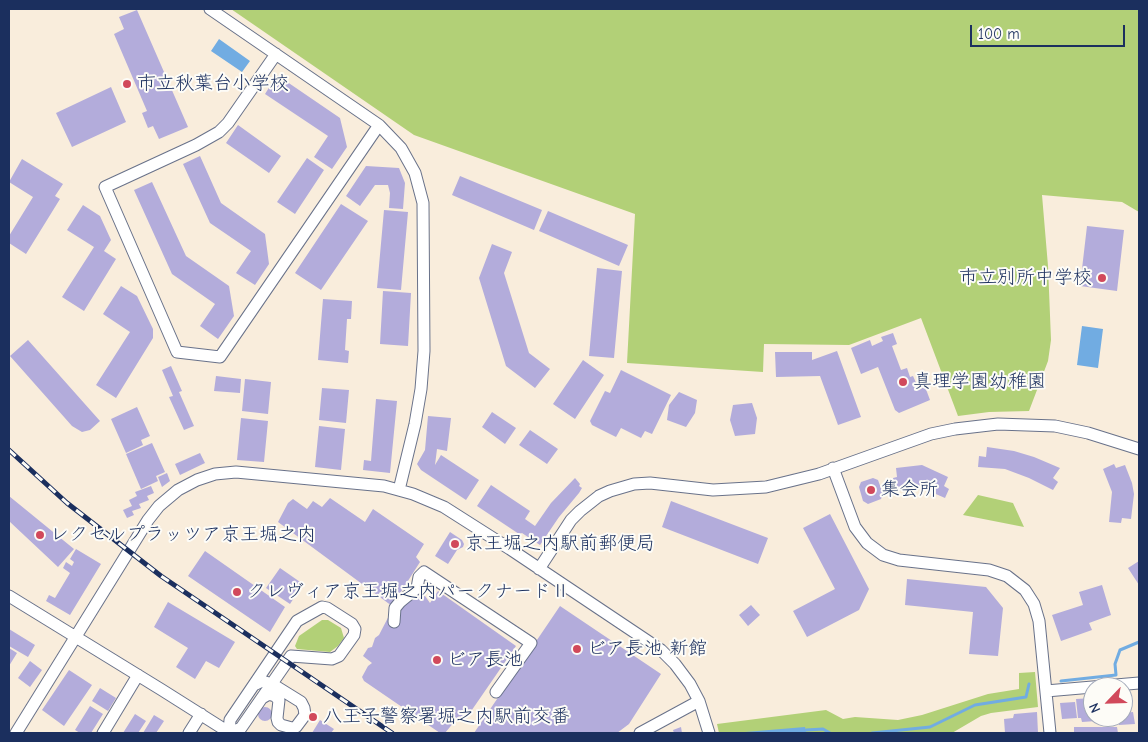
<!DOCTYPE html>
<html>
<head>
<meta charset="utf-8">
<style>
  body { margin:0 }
  #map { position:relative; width:1148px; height:742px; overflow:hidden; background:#f9eddc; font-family:"Comic Neue",sans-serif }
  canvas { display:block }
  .frame { position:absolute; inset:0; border:10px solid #1b2f5e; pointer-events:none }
  .north { position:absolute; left:1083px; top:677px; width:50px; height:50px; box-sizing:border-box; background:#fdfcf7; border:1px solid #a3aaba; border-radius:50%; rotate:246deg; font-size:14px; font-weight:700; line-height:20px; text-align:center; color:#1b2f5e }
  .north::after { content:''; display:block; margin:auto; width:18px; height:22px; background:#d1495b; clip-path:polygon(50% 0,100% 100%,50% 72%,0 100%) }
  .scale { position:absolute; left:970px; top:25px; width:155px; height:22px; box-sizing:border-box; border:2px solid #1b2f5e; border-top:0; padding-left:6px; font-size:15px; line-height:18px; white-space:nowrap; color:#1b2f5e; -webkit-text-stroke:4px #fdfcf7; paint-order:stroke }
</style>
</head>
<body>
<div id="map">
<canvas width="1148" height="742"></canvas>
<div class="frame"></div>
<div class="north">N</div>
<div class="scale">100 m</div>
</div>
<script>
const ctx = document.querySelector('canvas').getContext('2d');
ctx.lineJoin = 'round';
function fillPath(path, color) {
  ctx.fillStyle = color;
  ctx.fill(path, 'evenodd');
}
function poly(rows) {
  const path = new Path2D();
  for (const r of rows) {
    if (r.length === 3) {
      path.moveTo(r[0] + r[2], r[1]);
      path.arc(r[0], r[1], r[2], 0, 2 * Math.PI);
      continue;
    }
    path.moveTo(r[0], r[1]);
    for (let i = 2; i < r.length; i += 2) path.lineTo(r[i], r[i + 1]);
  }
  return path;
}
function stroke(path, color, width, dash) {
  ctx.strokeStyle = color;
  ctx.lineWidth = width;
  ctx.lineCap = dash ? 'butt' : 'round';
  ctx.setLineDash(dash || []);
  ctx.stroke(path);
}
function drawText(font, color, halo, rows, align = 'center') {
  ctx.font = font + ' "Comic Neue","Klee One",sans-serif';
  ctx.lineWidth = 4;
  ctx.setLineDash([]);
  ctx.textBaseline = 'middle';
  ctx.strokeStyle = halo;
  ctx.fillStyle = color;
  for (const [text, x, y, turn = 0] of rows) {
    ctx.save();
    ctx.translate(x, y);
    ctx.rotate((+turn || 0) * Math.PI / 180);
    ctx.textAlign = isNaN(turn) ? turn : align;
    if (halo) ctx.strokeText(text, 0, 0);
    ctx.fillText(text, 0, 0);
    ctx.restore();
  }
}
fillPath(poly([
  [231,9,1139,9,1139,212,1122,202,1042,195,1048,266,1051,340,1048,361,1029,411,989,412,958,416,921,318,849,345,764,344,763,372,627,363,635,214,414,135],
  [978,495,1013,503,1024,527,963,515],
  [322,620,328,620,341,628,344,638,338,646,330,652,297,649,295,646,299,636],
  [1035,672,1038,707,991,713,981,716,952,733,719,733,717,724,826,710,843,719,855,717,898,720,922,715,988,694,1019,689,1019,673]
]), '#b2d077');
fillPath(poly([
  [219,39,250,61,242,72,211,51],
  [1082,326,1103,329,1098,368,1077,365],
  [805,727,806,732,798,733,733,733]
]), '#71ace2');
stroke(poly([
  [1061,681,1116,675,1115,664,1120,650,1139,642],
  [806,730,823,729,830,733],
  [872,733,930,727,975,705,1026,697,1029,684]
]), '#71ace2', 3);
fillPath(poly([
  [137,10,188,127,159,139,153,126,148,128,142,113,147,111,114,34,124,29,119,17],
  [277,75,340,118,347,147,332,169,314,157,328,136,265,94],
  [111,87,126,122,72,147,56,113],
  [238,125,281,156,269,173,226,143],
  [200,156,221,203,265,234,269,264,255,285,236,273,251,251,210,223,183,164],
  [307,158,324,170,295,214,277,202],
  [22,159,63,184,55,196,60,199,26,254,9,243,9,236,33,197,9,182],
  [366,166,399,168,405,183,403,209,389,208,390,193,388,185,375,185,360,206,346,196],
  [460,176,542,210,534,230,452,195],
  [152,182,186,256,229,286,234,316,218,339,200,326,215,304,172,274,134,190],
  [341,204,368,221,321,290,295,273],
  [83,205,100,216,111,240,104,251,116,259,84,311,62,297,94,247,67,230],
  [384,210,408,212,401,290,377,288],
  [548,211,628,245,619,266,539,231],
  [1087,226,1124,230,1117,291,1080,286],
  [492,244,512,252,504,273,529,353,550,369,535,388,506,366,479,278],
  [597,268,622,271,614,358,589,356],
  [121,286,137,296,153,329,153,338,116,398,96,385,130,332,103,314],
  [383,291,411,293,408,346,380,344],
  [323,299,352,301,351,319,347,319,345,350,349,351,348,363,318,360],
  [893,333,897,344,892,346,901,370,907,368,910,377,913,376,918,387,924,384,930,400,899,413,895,410,878,367,861,374,851,348,870,340,872,346,883,341,881,337],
  [28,340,100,421,90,430,82,432,72,426,10,356],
  [837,351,861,417,838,425,820,376,776,377,775,352,812,352,812,360],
  [583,360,604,375,575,419,553,404],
  [171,366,182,391,179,392,194,426,184,430,169,397,173,396,162,370],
  [621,370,671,395,652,434,645,431,641,438,621,428,616,437,592,425,590,421,605,391,610,393],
  [216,376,241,379,240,393,214,391],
  [245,379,271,382,268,414,242,411],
  [322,388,349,390,346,423,319,420],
  [679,392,697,400,695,413,686,427,667,420,669,405],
  [376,399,397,401,390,473,363,470,364,460,371,461],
  [752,403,757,418,755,434,735,436,730,420,733,405],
  [137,407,150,436,141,440,143,445,126,453,111,419],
  [492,412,516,428,505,444,482,427],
  [428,416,451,418,447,451,437,449,435,465,441,455,479,480,466,500,421,470,417,464,425,450],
  [241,418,268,421,264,462,237,460],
  [319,426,345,429,341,470,315,467],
  [530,430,558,449,547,464,519,445],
  [152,443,165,472,156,476,158,481,141,489,126,454],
  [987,447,1014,451,1034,457,1060,468,1053,478,1058,482,1053,490,1029,478,1005,469,978,467,979,456,986,457],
  [200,453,205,463,180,475,175,464],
  [1114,464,1116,468,1125,465,1132,483,1134,494,1131,519,1122,518,1121,523,1109,522,1112,492,1103,469],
  [922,465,948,477,944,486,949,489,945,498,922,488,895,491,893,478,897,477,896,468],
  [167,473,170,481,162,487,158,477],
  [575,478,580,484,579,486,582,488,579,493,559,517,540,545,522,533,519,534,477,506,491,485,530,511,525,519,535,526,551,503],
  [873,478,878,480,883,494,881,499,868,504,863,501,859,487,861,482],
  [151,486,154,493,147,496,149,500,139,504,141,508,132,511,134,515,127,518,123,510,132,506,129,500,137,496,135,492],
  [9,496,74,549,58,567,9,521],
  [330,498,365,522,373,509,424,544,416,557,420,562,392,606,278,522,288,503,293,499,307,509,313,501,322,507],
  [671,501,768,538,758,564,662,527],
  [830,514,869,589,859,610,807,637,793,611,835,589,803,528],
  [450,532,462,540,464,544,463,547,457,550,448,564,435,556],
  [76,549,101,564,70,615,46,601,49,595,55,598,70,573,63,568,66,562,72,566,74,562,70,559],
  [205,551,285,607,270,632,188,576],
  [1139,561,1139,585,1128,568],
  [280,568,303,584,290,604,266,588],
  [907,579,986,587,1003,608,998,656,969,654,973,612,905,605],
  [1102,585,1111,615,1089,623,1092,630,1061,641,1052,615,1083,605,1079,592],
  [420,591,425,596,430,603,438,591,516,646,465,720,459,716,445,733,440,733,364,681,362,677,368,666,372,663,363,656,368,648,372,647,375,638,379,635,394,606],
  [168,602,235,642,219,668,206,661,195,679,176,667,188,648,154,627],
  [751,605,760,615,748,626,739,615],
  [560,606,661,674,629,724,617,733,474,733],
  [9,629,35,645,28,657,9,646],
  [9,648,17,653,9,666],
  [30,661,42,670,30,687,18,678],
  [69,670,92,685,64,726,42,710],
  [100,688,116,698,108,711,92,701],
  [1128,691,1130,705,1123,706,1123,692],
  [1093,698,1093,703,1090,703,1091,710,1093,710,1093,717,1096,717,1096,721,1082,722,1081,718,1078,718,1076,699],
  [1075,702,1077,718,1062,719,1060,703],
  [90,706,103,714,91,733,80,733,75,730],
  [265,714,7],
  [1037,712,1038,733,1005,733,1004,719,1013,718,1014,714],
  [1133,712,1135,724,1119,725,1118,717,1123,717,1123,713],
  [135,714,146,721,138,733,123,733],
  [154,715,164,721,156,733,143,733],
  [320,720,334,729,331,733,312,733],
  [681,727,682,733,674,733,673,730],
  [1074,727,1117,727,1118,733,1074,733]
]), '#b3acdb');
const minor = poly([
  [210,9,379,125,401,148,415,173,423,203,424,351,421,389,415,424,399,490],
  [276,54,228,123,219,132,196,145,105,187,177,352,220,357,379,125],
  [833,468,855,527,867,543,883,555,899,560,989,570,1007,576,1025,590,1034,604,1039,621,1050,733],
  [539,569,571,520,580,511,599,496,610,491,634,484,650,483,713,490,766,487,819,474,931,434,955,429,998,424,1055,426,1088,433,1139,449],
  [9,596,162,690,230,733],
  [394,622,395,608,400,602,417,588,419,577,424,572,531,643,496,692],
  [256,684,262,681,272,684,301,702,304,708,305,715,296,727,292,728,281,725,278,722,277,718,279,700,275,696,269,694,262,698],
  [1046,691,1139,683],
  [16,733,148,520,159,506,178,490,197,480,215,474,236,472,384,486,413,494,444,507,510,549,661,650,675,664,690,684,699,701,709,733],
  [103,733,138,675],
  [189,733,201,714],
  [229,733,230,720,297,621,322,607,327,608,352,624,355,629,354,635,339,656,332,659,291,656],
  [229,733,241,728,291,656],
  [640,733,699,701]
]);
stroke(minor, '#69728a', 13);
stroke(minor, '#fff', 11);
const rail = poly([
  [9,450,67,503,161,576,392,733]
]);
stroke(rail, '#1b2f5e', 5);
stroke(rail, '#fdfcf7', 3, [9]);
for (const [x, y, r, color] of [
  [127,84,5,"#d1495b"],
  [1102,278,5,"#d1495b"],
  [903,382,5,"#d1495b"],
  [871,490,5,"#d1495b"],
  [40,535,5,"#d1495b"],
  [455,544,5,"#d1495b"],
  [237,592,5,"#d1495b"],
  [577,649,5,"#d1495b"],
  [437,660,5,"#d1495b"],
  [313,717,5,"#d1495b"]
]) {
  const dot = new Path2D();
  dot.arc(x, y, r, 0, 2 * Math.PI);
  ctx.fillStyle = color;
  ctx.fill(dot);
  stroke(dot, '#fdfcf7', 2);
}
drawText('19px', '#1b2f5e', '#fdfcf7', [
  ["市立秋葉台小学校",137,84],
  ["市立別所中学校",1092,278,"right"],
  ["真理学園幼稚園",913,382],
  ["集会所",881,490],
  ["レクセルプラッツア京王堀之内",50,535],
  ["京王堀之内駅前郵便局",465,544],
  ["クレヴィア京王堀之内パークナードⅡ",247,592],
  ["ビア長池 新館",587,649],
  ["ビア長池",447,660],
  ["八王子警察署堀之内駅前交番",323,717]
], 'left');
</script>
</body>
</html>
